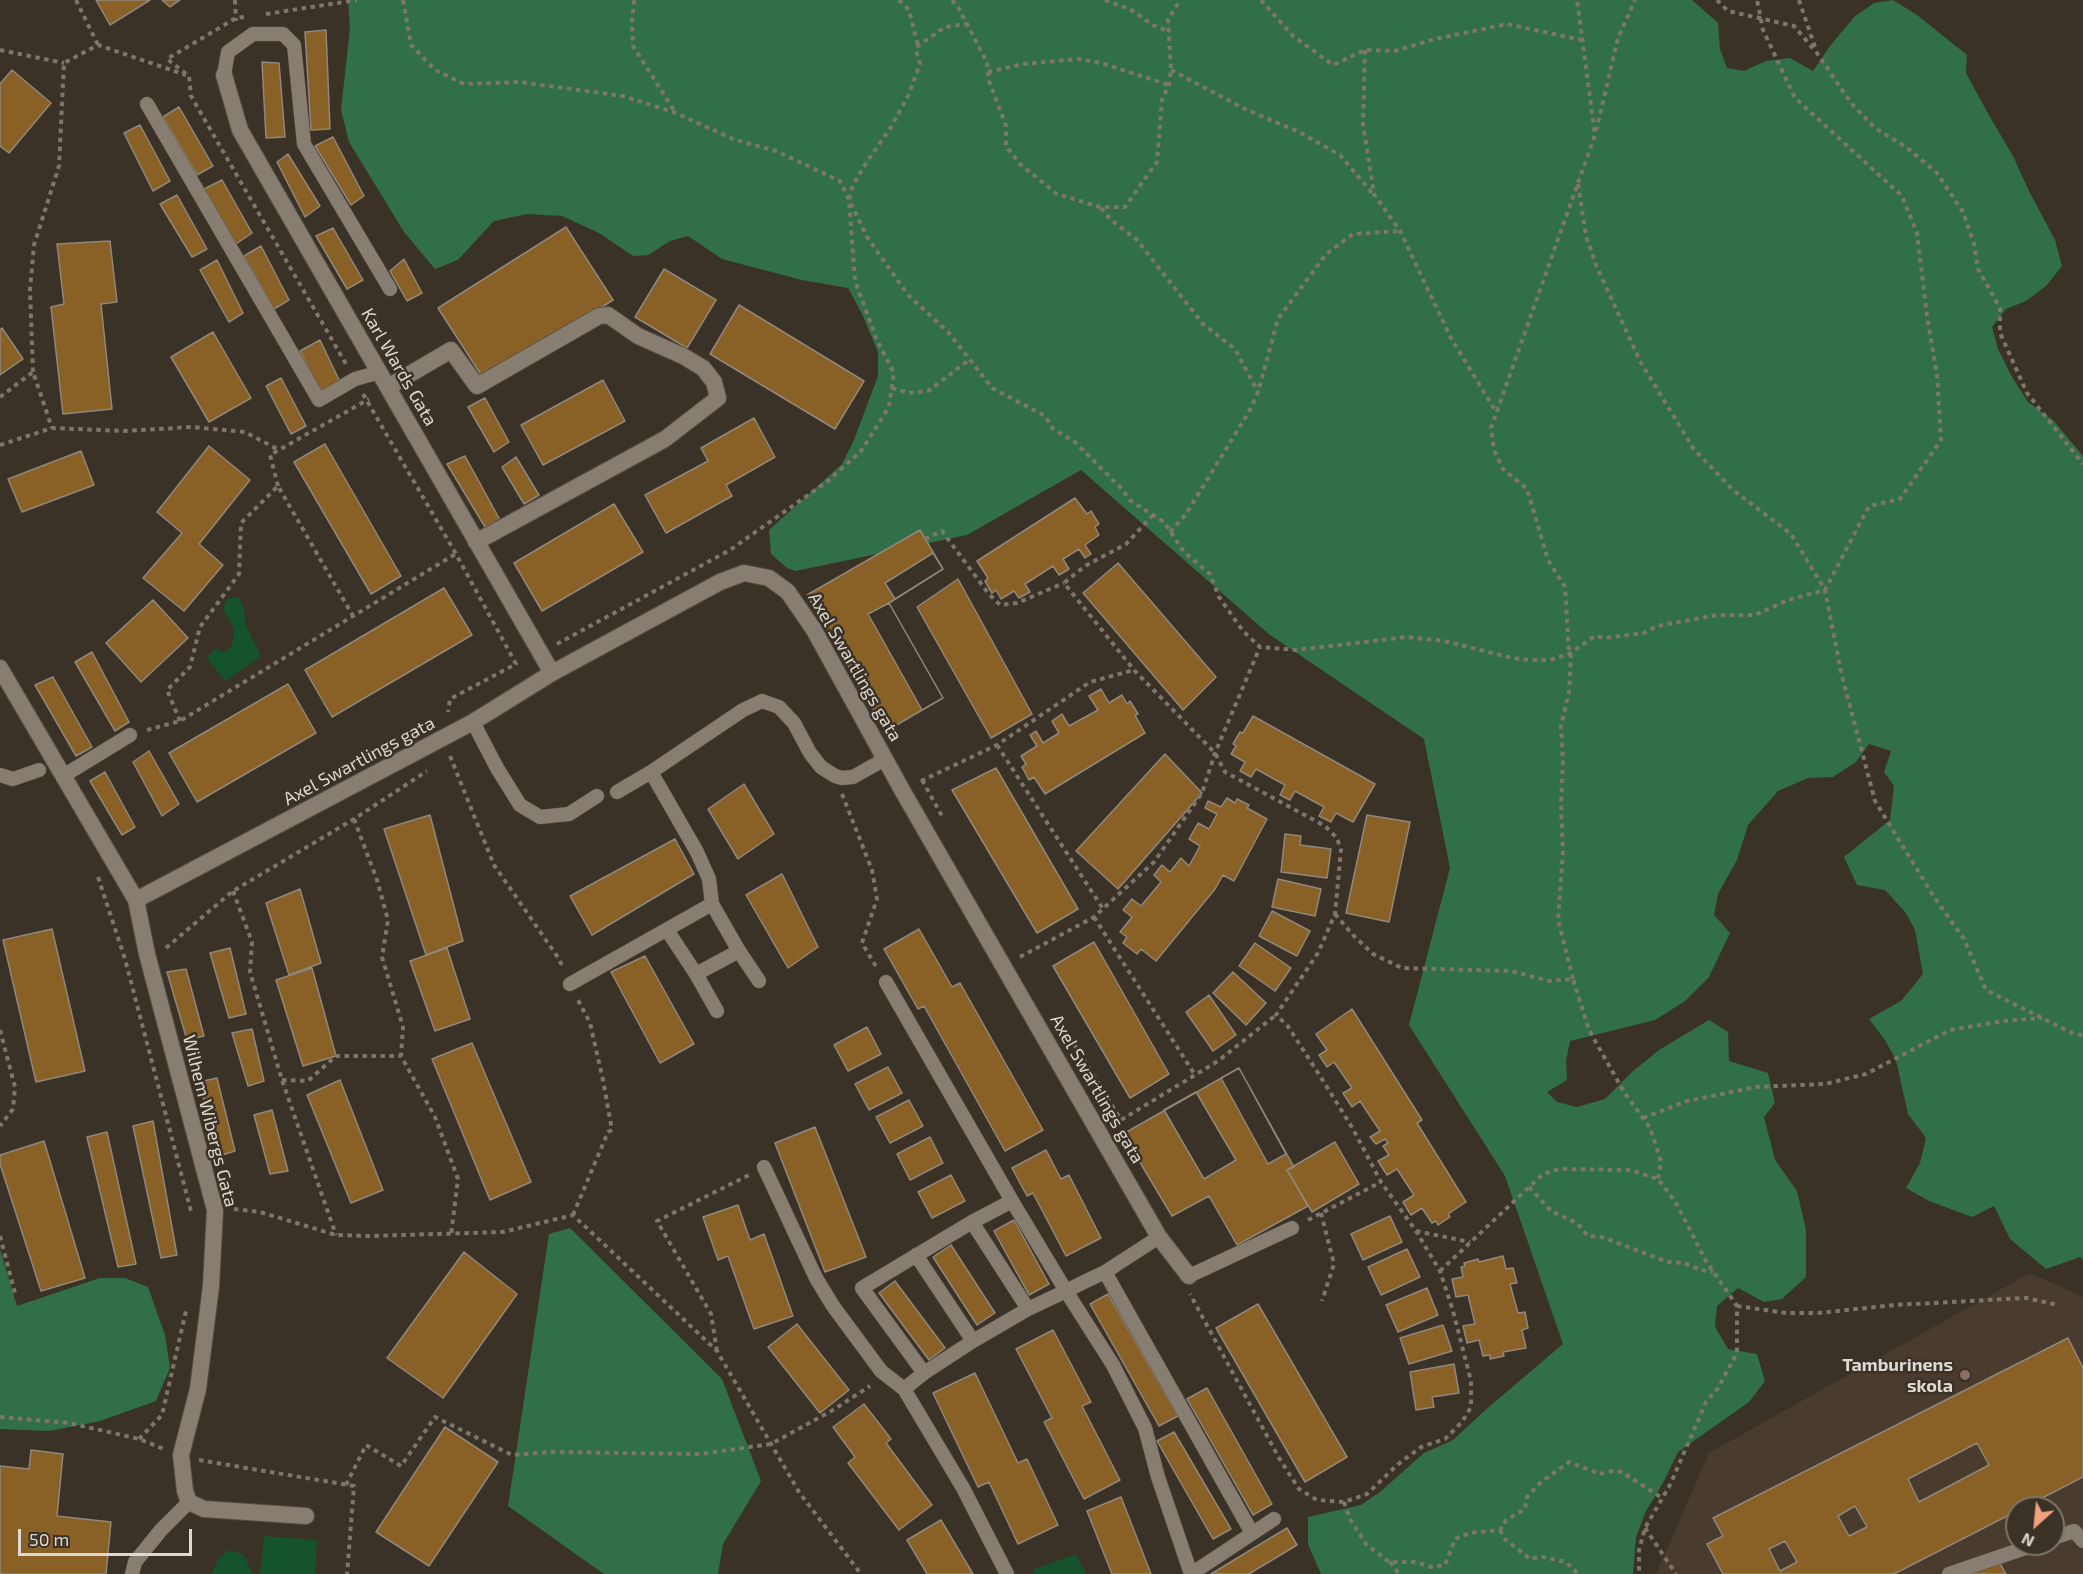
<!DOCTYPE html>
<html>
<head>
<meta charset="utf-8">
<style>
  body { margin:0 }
  #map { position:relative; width:2083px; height:1574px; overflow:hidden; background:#3b3227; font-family:"Exo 2",sans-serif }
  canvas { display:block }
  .north { position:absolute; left:2005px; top:1496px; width:60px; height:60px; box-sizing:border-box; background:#3b3227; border:2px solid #7c746b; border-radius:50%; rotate:207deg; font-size:16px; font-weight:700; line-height:24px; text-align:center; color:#ded8d1 }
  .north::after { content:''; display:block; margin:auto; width:21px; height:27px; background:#f2a07f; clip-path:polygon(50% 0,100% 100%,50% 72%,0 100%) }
  .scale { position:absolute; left:18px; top:1529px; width:174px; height:27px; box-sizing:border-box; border:3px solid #ded8d1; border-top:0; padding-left:8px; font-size:18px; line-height:21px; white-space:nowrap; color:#ded8d1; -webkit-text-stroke:4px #3b3227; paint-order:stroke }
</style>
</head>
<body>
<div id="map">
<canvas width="2083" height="1574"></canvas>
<div class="north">N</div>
<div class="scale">50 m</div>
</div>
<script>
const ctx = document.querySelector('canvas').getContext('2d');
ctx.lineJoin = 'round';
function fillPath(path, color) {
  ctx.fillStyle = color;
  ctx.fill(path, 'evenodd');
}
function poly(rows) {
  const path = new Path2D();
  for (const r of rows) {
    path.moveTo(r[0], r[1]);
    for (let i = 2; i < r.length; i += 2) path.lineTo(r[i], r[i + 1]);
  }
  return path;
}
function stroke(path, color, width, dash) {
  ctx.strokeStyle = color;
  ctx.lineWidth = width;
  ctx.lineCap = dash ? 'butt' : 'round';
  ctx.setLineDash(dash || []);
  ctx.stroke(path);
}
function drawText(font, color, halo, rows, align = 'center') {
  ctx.font = font + ' "Exo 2",sans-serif';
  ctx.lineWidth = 5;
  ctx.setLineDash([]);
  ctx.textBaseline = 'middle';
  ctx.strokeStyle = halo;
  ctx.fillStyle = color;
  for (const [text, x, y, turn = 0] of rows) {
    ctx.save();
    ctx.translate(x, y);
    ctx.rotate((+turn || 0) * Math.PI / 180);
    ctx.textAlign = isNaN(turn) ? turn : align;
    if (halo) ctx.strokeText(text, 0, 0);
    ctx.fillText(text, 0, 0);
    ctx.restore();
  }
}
fillPath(poly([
  [2030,1273,2083,1297,2083,1574,1656,1574,1709,1453],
  [2017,1508,2053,1508,2053,1544,2017,1544]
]), '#493b2e');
fillPath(poly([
  [238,597,244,608,245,624,261,656,225,681,206,657,216,648,224,653,232,646,234,629,223,609,227,599],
  [264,1536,317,1540,315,1574,260,1574],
  [228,1550,243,1554,253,1574,211,1574,218,1560],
  [1076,1554,1086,1574,1034,1574,1032,1570]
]), '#14532e');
fillPath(poly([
  [348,0,1692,0,1718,23,1720,49,1727,68,1744,71,1766,61,1790,58,1813,71,1830,46,1854,17,1874,3,1893,0,1917,15,1967,55,1966,73,1990,117,2013,156,2029,191,2055,240,2062,266,2046,286,2026,301,2006,309,1992,327,1998,349,2012,377,2028,402,2053,420,2083,456,2083,1260,2080,1257,2046,1269,2010,1239,1994,1206,1972,1217,1929,1201,1906,1188,1920,1163,1926,1138,1908,1114,1896,1060,1885,1040,1869,1019,1901,1001,1923,974,1915,930,1906,913,1885,890,1857,885,1844,857,1890,820,1894,786,1884,772,1891,751,1869,744,1856,762,1833,777,1808,778,1778,791,1748,825,1737,860,1718,894,1714,915,1730,933,1709,977,1685,1001,1655,1020,1570,1041,1566,1061,1567,1080,1547,1092,1557,1102,1577,1107,1605,1099,1632,1072,1659,1050,1709,1020,1728,1032,1729,1061,1768,1073,1775,1103,1764,1117,1775,1160,1797,1191,1806,1230,1806,1277,1782,1299,1764,1302,1738,1288,1717,1306,1715,1327,1728,1349,1757,1354,1765,1381,1749,1402,1678,1452,1663,1483,1646,1511,1636,1537,1633,1574,1321,1574,1308,1544,1308,1517,1361,1505,1380,1492,1424,1453,1453,1440,1483,1412,1563,1344,1505,1176,1409,1025,1450,868,1424,739,1270,635,1081,470,967,535,796,571,787,568,771,554,769,530,842,464,854,440,878,376,878,352,863,316,848,288,802,280,722,259,688,236,670,241,648,255,633,256,599,233,562,216,527,214,494,221,458,260,435,269,404,232,349,142,341,110,350,28],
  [570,1228,722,1379,761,1481,723,1544,718,1574,604,1574,508,1506,549,1234],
  [0,1249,17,1306,100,1278,125,1278,148,1287,165,1335,170,1368,156,1401,100,1421,49,1431,0,1429]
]), '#316f48');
const building = poly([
  [96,0,150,0,110,25,96,0],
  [162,0,180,0,170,7,162,0],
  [326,30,330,129,311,130,305,32,326,30],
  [262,62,279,63,285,137,266,138,262,62],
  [12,70,51,103,9,153,0,146,0,84,12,70],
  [179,107,213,166,197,175,163,117,179,107],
  [140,125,170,181,153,191,124,133,140,125],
  [333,137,364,196,351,205,315,146,333,137],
  [288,154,320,206,305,217,277,162,288,154],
  [222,180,252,233,236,244,204,189,222,180],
  [177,195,207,249,192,257,160,204,177,195],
  [566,227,613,300,485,381,438,308,566,227],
  [333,228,363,280,347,289,316,236,333,228],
  [110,241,117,302,101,304,112,409,63,414,51,307,64,304,57,244,110,241],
  [261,246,289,300,274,309,244,256,261,246],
  [404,259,422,293,407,301,390,271,404,259],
  [217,260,243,313,229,322,200,270,217,260],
  [664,269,716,300,687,348,635,317,664,269],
  [739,305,864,381,835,429,710,354,739,305],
  [2,328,23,359,0,375,0,330,2,328],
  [213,332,251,398,209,422,171,357,213,332],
  [320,340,341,384,321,393,300,351,320,340],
  [281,378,306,426,291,434,266,386,281,378],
  [603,380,625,421,543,465,521,425,603,380],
  [485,398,509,442,494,452,468,407,485,398],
  [754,418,775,457,726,485,732,496,666,533,645,495,708,461,701,448,754,418],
  [325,444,401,576,371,594,294,462,325,444],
  [209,446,250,480,199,544,223,565,184,611,143,578,182,533,157,512,209,446],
  [81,451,94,485,22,512,8,479,81,451],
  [465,456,500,520,485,527,447,464,465,456],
  [516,457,539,495,524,504,502,467,516,457],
  [1075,498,1087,514,1091,511,1099,524,1095,527,1099,535,1085,545,1091,554,1085,558,1079,549,1063,559,1069,569,1059,575,1053,566,1025,584,1030,592,1019,598,1014,591,1001,599,996,590,992,593,985,581,988,578,977,561,1075,498],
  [614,504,643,552,542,611,514,563,614,504],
  [920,530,943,569,889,603,943,698,886,731,807,595,920,530],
  [933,553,943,569,895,599,885,583,933,553],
  [1118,563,1216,677,1183,710,1083,593,1118,563],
  [958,579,1032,714,991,738,917,607,958,579],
  [444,588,472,635,332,717,305,670,444,588],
  [153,600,188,638,141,682,106,643,153,600],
  [889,603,943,698,922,710,868,614,889,603],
  [92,652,129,722,115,731,75,662,92,652],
  [53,677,92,747,76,756,35,685,53,677],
  [288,684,316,733,197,802,169,753,288,684],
  [1101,689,1109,703,1122,695,1127,704,1130,701,1138,714,1135,715,1145,733,1045,794,1034,777,1029,780,1022,767,1026,764,1021,756,1037,746,1030,735,1036,731,1043,743,1059,733,1052,721,1062,714,1069,726,1098,710,1089,696,1101,689],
  [1253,716,1375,784,1353,822,1336,813,1331,822,1319,816,1324,807,1295,791,1290,800,1280,795,1285,785,1256,769,1251,777,1240,771,1245,762,1231,754,1236,746,1233,744,1240,732,1243,733,1253,716],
  [149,751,179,804,162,816,133,762,149,751],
  [1165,754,1202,793,1118,889,1076,851,1165,754],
  [996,768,1078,909,1037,933,952,790,996,768],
  [105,772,135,827,122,835,90,781,105,772],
  [744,784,774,834,738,859,708,809,744,784],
  [1227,798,1235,803,1237,799,1249,805,1247,808,1267,819,1234,881,1223,875,1215,889,1156,961,1141,949,1137,954,1123,943,1127,937,1120,932,1132,917,1123,910,1132,899,1141,906,1161,882,1154,875,1162,865,1170,872,1181,858,1189,866,1200,846,1189,839,1198,823,1209,829,1217,814,1205,808,1208,801,1221,807,1227,798],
  [430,815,463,941,426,955,384,829,430,815],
  [1367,815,1410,822,1389,922,1346,913,1367,815],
  [1285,834,1301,836,1300,845,1331,849,1327,878,1281,872,1285,834],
  [675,839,694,874,592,935,570,896,675,839],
  [782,874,818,947,788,968,746,895,782,874],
  [1278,879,1321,889,1315,916,1272,907,1278,879],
  [300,889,321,963,289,975,266,903,300,889],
  [1272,911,1310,931,1297,956,1259,936,1272,911],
  [52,929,85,1071,36,1082,3,940,52,929],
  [919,929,952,987,960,983,1043,1130,1005,1151,924,1006,918,1009,884,949,919,929],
  [1094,942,1169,1074,1130,1098,1053,966,1094,942],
  [1255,943,1291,968,1275,991,1239,966,1255,943],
  [230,948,246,1014,229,1018,210,953,230,948],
  [447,948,470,1019,435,1031,410,961,447,948],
  [645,956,694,1044,660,1063,611,972,645,956],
  [312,968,336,1056,303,1066,276,980,312,968],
  [186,969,204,1036,187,1040,167,972,186,969],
  [1233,972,1266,1003,1246,1025,1213,993,1233,972],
  [1209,995,1236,1035,1213,1051,1186,1012,1209,995],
  [1352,1009,1422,1120,1417,1123,1466,1202,1448,1214,1450,1217,1438,1225,1436,1221,1432,1223,1422,1208,1411,1215,1403,1202,1414,1195,1397,1169,1387,1175,1378,1161,1389,1155,1383,1146,1388,1143,1385,1139,1376,1144,1370,1137,1380,1131,1360,1101,1352,1107,1343,1093,1352,1088,1334,1062,1327,1067,1319,1055,1327,1050,1316,1034,1352,1009],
  [867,1027,881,1054,848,1071,834,1045,867,1027],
  [252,1029,264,1081,248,1086,232,1033,252,1029],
  [472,1043,531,1182,490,1200,432,1059,472,1043],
  [888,1067,902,1093,869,1110,855,1084,888,1067],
  [1239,1068,1294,1167,1287,1170,1308,1206,1237,1245,1209,1196,1172,1216,1123,1134,1239,1068],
  [1239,1068,1286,1154,1268,1164,1221,1078,1239,1068],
  [217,1078,235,1151,219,1156,199,1082,217,1078],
  [340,1080,383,1190,351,1203,307,1095,340,1080],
  [1196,1092,1236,1160,1204,1179,1164,1110,1196,1092],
  [909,1100,923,1126,890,1143,876,1117,909,1100],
  [272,1110,288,1171,270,1174,254,1115,272,1110],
  [153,1121,177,1255,161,1258,133,1126,153,1121],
  [815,1127,866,1257,825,1272,775,1143,815,1127],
  [107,1132,136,1264,118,1267,87,1137,107,1132],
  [930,1137,943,1163,910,1180,897,1154,930,1137],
  [44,1141,85,1278,41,1291,0,1164,0,1155,44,1141],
  [1335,1142,1359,1184,1312,1212,1287,1170,1335,1142],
  [1046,1150,1061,1179,1069,1175,1101,1238,1066,1256,1033,1193,1027,1196,1012,1168,1046,1150],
  [951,1175,965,1201,932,1218,918,1192,951,1175],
  [738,1205,750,1240,764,1234,793,1316,754,1329,728,1256,718,1260,703,1217,738,1205],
  [1390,1216,1402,1242,1363,1260,1351,1234,1390,1216],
  [1014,1220,1049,1284,1029,1295,994,1231,1014,1220],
  [951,1245,995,1313,977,1325,933,1257,951,1245],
  [1407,1249,1420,1277,1381,1295,1368,1267,1407,1249],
  [464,1252,517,1294,443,1398,387,1358,464,1252],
  [1503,1256,1506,1269,1513,1268,1517,1283,1510,1284,1518,1313,1525,1312,1528,1328,1522,1330,1526,1348,1503,1352,1504,1356,1490,1359,1490,1355,1483,1356,1479,1340,1467,1343,1463,1326,1475,1324,1468,1295,1456,1297,1452,1279,1463,1277,1461,1267,1465,1266,1464,1263,1478,1259,1479,1262,1503,1256],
  [895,1281,945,1348,929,1360,879,1293,895,1281],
  [1427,1288,1438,1315,1398,1332,1386,1305,1427,1288],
  [1108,1294,1178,1416,1159,1426,1090,1304,1108,1294],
  [1258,1304,1347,1457,1305,1482,1216,1328,1258,1304],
  [797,1324,849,1390,820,1413,768,1347,797,1324],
  [1443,1325,1452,1351,1409,1364,1400,1338,1443,1325],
  [1053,1330,1091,1402,1082,1406,1120,1480,1084,1499,1044,1422,1052,1418,1016,1349,1053,1330],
  [2068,1338,2083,1368,2083,1477,2023,1508,2017,1508,2017,1511,1894,1574,1723,1574,1707,1544,1723,1536,1713,1518,2068,1338],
  [1977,1443,1989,1465,1919,1502,1908,1479,1977,1443],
  [1855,1506,1867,1527,1849,1536,1838,1516,1855,1506],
  [1785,1541,1797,1562,1780,1571,1769,1549,1785,1541],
  [1454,1364,1459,1393,1432,1397,1434,1407,1416,1410,1410,1372,1454,1364],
  [975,1373,1018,1463,1027,1459,1058,1525,1018,1544,989,1482,978,1487,933,1393,975,1373],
  [1207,1388,1272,1504,1253,1515,1187,1399,1207,1388],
  [864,1404,891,1439,886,1443,932,1505,899,1530,848,1463,855,1457,833,1427,864,1404],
  [445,1427,498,1462,429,1566,376,1532,445,1427],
  [1174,1432,1231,1529,1213,1539,1157,1441,1174,1432],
  [31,1450,63,1454,57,1516,111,1522,106,1574,0,1574,0,1466,29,1469,31,1450],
  [1121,1497,1151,1574,1112,1574,1087,1511,1121,1497],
  [941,1520,973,1574,927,1574,907,1540,941,1520],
  [1287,1528,1297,1545,1249,1574,1211,1574,1287,1528],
  [1998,1560,2006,1574,1971,1574,1998,1560]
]);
fillPath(building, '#896026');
stroke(building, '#91877b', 1.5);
const service = poly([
  [224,75,228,52,253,34,283,34,294,45,304,144,390,289],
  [147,104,319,400,355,379,380,372],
  [473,722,497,768,520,805,540,817,569,814,597,796],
  [0,775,13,779,39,770],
  [63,776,130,735],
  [617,792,651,772,743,710,762,701,779,707,794,723,810,753,821,767,835,776,842,778,853,777,885,759],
  [712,904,739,951,696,974,717,1011],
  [667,930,696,974],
  [739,951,759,981],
  [886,982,1012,1201],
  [570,984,712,904,709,879,697,852,651,772],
  [764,1167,816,1278,833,1306,881,1371,904,1389,924,1373],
  [972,1222,1028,1309],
  [1159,1237,1105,1272,1084,1282,1066,1291,1028,1309,973,1341,924,1373,862,1288,972,1222,1012,1201,1066,1291,1113,1365,1145,1428,1158,1477,1191,1574,1274,1519],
  [916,1255,973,1341],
  [1105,1272,1252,1533],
  [1189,1276,1292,1228],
  [904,1389,963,1488,1007,1574],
  [2053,1538,2074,1531,2083,1541],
  [132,1574,135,1562,161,1530,189,1502],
  [1949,1574,2037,1544]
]);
const minor = poly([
  [224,75,240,130,552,673],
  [388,387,451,350,477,386,599,316,608,315,638,336,683,356,703,368,714,382,718,398,665,439,476,542],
  [0,668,136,900,147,954,215,1210,211,1286,198,1389,181,1455,185,1491,189,1502,204,1509,306,1516],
  [136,900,473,722,552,673,720,582,744,573,769,578,788,592,814,630,902,790,1159,1237,1189,1276]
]);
stroke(service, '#574f46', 15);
stroke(minor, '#574f46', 18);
stroke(poly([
  [76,0,98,45],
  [235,0,236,21],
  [403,0,411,45,435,70,464,84,520,82,623,96,676,113,733,139,776,151,840,181,867,237,908,295,948,332,992,388,1045,416,1053,429,1075,442,1120,487,1131,501,1164,522,1184,552,1210,574,1219,597,1243,631,1260,647,1296,650,1407,637,1444,641,1512,658,1530,660,1550,660,1569,654,1595,636,1605,638,1644,633,1657,626,1717,615,1755,615,1788,600,1825,590,1869,506,1900,499,1941,440,1937,375,1927,316,1917,233,1902,196,1795,98,1763,30,1757,0],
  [634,0,632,22,633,46,675,112],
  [899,0,909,10,918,46],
  [952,0,958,7,987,62,989,81,1006,126,1006,146,1020,164,1057,194,1100,207,1125,207,1157,162,1162,100,1169,85,1171,70,1168,20,1180,0],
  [1105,0,1130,9,1153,25,1170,32],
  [1261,0,1293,36,1333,65,1365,50,1395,51,1435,39,1507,24,1582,40],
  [1717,0,1728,11,1794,26,1817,53,1851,103,1875,128,1906,147,1937,173,1963,212,1974,244,1978,269,2000,308,2000,333,2027,393,2083,464],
  [1799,0,1816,50],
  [266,14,357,0],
  [244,17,236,18,167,59,189,76,191,96,346,364],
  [0,50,64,63],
  [1365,50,1363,124,1374,194,1400,231,1451,338,1496,412],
  [1171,70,1245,109,1299,132,1340,155,1372,193],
  [988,72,1023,64,1078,59,1101,63,1169,85],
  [1596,131,1618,38,1635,0],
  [1578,184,1586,236,1596,265,1640,361,1693,448,1733,490,1791,534,1825,590,1841,672,1875,801,1934,897,1964,939,1986,990,2074,1034,2083,1035],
  [1101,208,1111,220,1137,240,1203,324,1235,349,1258,392],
  [33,372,30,290,34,245,59,166,64,63,98,45,186,75],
  [892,388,908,393,928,391,969,360],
  [363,394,456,554,516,664,450,699,448,712],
  [0,397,33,372,52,428],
  [0,445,52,428,124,431,192,427,245,432,279,450],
  [278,486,270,455,369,399],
  [1153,515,1126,544,1085,566,1064,583,1134,670,1215,753,1225,772,1325,826,1337,838,1341,850,1335,914,1318,953,1276,1015,1287,1025,1322,1079,1353,1129,1381,1182,1416,1231,1440,1271,1453,1311,1471,1381,1471,1407,1462,1422,1445,1439,1421,1447,1397,1465,1367,1494,1344,1502,1317,1500,1299,1489,1279,1458,1190,1294],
  [1170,532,1186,514,1250,410,1258,392,1278,319,1326,254,1353,234,1400,231],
  [925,539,942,531,988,593,1000,605,1017,603,1064,583],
  [557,644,730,550,828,481,861,451,889,407,894,373,877,340,855,281,849,200,852,188,862,169,891,127,908,96,920,64,916,50,918,46,945,27,967,24],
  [180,721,167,690,190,667,200,627,239,574,241,523,278,486,353,616],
  [147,730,180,721,457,553],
  [997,745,1103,909],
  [450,756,494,865,559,959,563,968],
  [922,780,942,816],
  [921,781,997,745,1090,682,1134,670],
  [842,794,872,870,877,899,862,943,877,968],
  [354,819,377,880,388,920,382,957,403,1027,401,1056,435,1117,458,1179,451,1235],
  [98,877,125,959,192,1215],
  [233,891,252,942,250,972,282,1080,336,1235],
  [1335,914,1353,935,1373,954,1402,968,1511,971,1549,981,1573,979,1589,1030,1624,1092,1650,1128,1661,1161,1658,1179],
  [1094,917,1195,1075],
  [166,948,233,891,354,819,427,771],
  [1020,957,1094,917,1154,862,1202,793,1215,753,1260,647],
  [1573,979,1558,920,1563,852,1561,804,1563,763,1561,726,1569,692,1571,656,1569,654,1565,587,1548,560,1527,489,1503,469,1494,450,1491,428,1595,135,1577,0],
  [0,1030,15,1087,13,1109,0,1126],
  [1069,1036,1121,1120,1218,1061,1276,1015],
  [282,1080,308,1081,336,1056,401,1056],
  [1643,1118,1687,1101,1756,1087,1825,1084,1866,1074,1950,1030,2003,1021,2042,1018],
  [1529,1187,1551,1211,1577,1223,1588,1236,1602,1237,1668,1262,1684,1263,1701,1270,1713,1272],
  [234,1209,260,1212,336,1235,369,1236,503,1232,573,1215,717,1351,799,1492,861,1574],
  [1321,1213,1334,1264,1322,1301],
  [573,1215,608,1132,612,1130,603,1080,590,1023,578,1000],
  [1308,1220,1381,1182],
  [1416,1231,1470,1242],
  [0,1236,15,1293],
  [1440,1271,1543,1174,1559,1169,1630,1170,1658,1179,1676,1203,1706,1261,1737,1306,1737,1353,1718,1388,1706,1402,1670,1485,1645,1528,1639,1550,1639,1574],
  [1737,1306,1786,1313,1818,1313,1895,1305,2026,1298,2058,1305],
  [717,1351,711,1314,657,1221,749,1175],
  [0,1417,69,1423,139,1439,164,1449],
  [139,1439,162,1415,186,1311],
  [199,1460,354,1486,347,1574],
  [346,1485,366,1445,401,1466,435,1417,512,1455,550,1452,701,1454,771,1444,833,1410,870,1386],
  [1344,1502,1350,1519,1366,1544,1389,1562,1415,1562,1431,1567,1445,1565,1455,1539,1469,1533,1500,1530,1506,1520,1525,1509,1527,1497,1540,1483,1569,1462,1600,1474,1612,1471,1622,1472,1662,1498],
  [1645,1528,1676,1574],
  [1500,1530,1505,1539,1530,1559,1543,1557,1566,1562,1578,1574],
  [1390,1562,1399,1574]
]), '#7e766d', 4, [4.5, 4.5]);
stroke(service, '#877d71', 14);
stroke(minor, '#877d71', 16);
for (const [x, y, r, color] of [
  [1965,1375,6,"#8d6e63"]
]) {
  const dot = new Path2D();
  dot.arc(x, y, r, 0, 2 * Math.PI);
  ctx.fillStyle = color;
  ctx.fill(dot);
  stroke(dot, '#3b3227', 2);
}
drawText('18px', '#ded8d1', '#3b3227', [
  ["Karl Wards Gata",399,367,60],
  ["Axel Swartlings gata",855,667,60],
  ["Axel Swartlings gata",359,761,-28],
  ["Axel Swartlings gata",1097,1089,60],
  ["Wilhem Wibergs Gata",210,1121,76]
]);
drawText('bold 18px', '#ded8d1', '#3b3227', [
  ["Tamburinens",1953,1365],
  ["skola",1953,1386]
], 'right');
</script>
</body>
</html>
